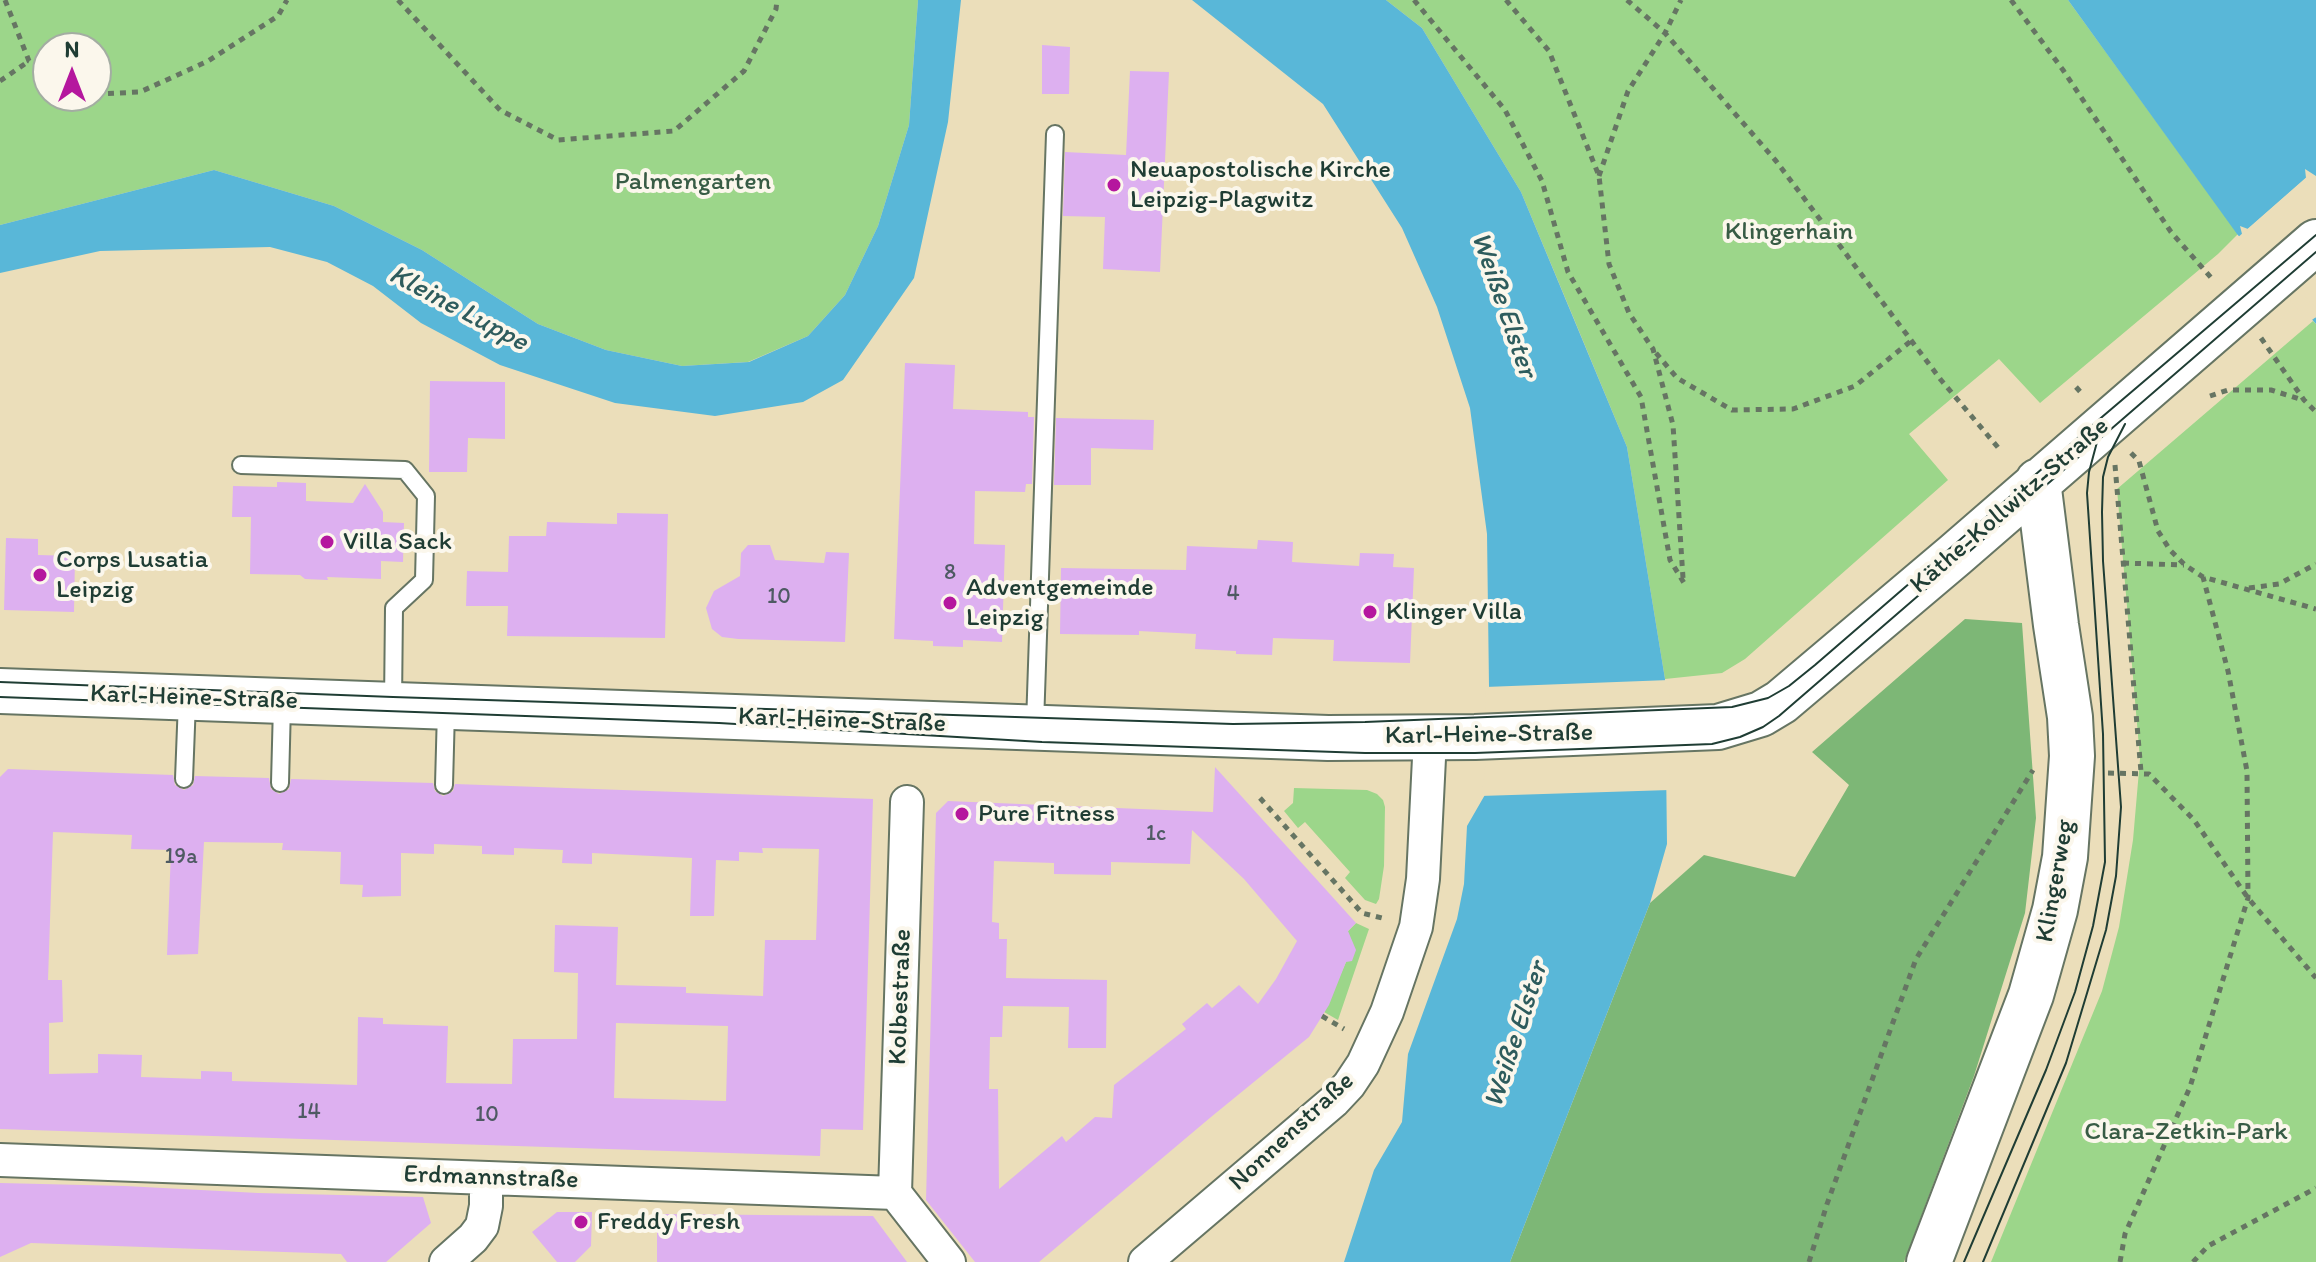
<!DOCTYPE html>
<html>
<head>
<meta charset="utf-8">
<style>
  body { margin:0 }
  #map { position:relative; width:2316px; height:1262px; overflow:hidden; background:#ebdeba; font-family:Itim,sans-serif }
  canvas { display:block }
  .north { position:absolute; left:32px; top:32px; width:80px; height:80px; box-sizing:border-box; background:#fbf7ec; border:2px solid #a3ada2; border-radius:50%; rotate:0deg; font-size:22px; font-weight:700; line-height:32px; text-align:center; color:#1f3d34 }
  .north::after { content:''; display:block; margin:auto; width:28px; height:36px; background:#b5179e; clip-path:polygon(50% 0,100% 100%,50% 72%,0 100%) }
</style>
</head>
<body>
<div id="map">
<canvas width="2316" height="1262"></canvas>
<div class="north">N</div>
</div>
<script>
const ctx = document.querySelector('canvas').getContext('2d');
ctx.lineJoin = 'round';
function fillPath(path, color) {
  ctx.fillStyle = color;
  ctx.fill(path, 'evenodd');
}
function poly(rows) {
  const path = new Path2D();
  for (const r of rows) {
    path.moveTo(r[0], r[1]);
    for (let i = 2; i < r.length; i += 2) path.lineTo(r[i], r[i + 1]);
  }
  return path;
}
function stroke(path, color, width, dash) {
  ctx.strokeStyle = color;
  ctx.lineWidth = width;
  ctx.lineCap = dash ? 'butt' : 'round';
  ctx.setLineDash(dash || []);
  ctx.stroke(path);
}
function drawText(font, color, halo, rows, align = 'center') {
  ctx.font = font + ' Itim,sans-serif';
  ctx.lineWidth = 8;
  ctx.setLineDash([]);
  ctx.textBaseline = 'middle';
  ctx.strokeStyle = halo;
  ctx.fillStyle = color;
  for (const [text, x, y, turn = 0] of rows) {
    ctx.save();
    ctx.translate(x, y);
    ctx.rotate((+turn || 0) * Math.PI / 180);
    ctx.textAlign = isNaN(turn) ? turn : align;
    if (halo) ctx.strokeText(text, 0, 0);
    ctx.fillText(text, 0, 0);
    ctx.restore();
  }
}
fillPath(poly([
  [0,0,918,0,909,125,878,226,845,295,808,336,748,362,682,366,606,350,538,324,422,250,334,206,214,170,0,225],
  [48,48,96,48,96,96,48,96],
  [1386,0,2068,0,2238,234,2218,254,2040,403,1999,359,1909,434,1948,480,1745,659,1722,673,1665,679,1627,447,1574,319,1521,192,1422,28],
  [2313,321,2316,324,2316,1262,1991,1262,2102,991,2119,927,2133,840,2140,759,2117,489],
  [1294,788,1367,790,1377,794,1383,800,1385,807,1384,866,1379,899,1376,904,1365,900,1345,878,1350,872,1305,822,1298,828,1284,811,1293,803],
  [1356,923,1369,929,1338,1020,1324,1012,1346,962,1345,934]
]), '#9cd68a');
fillPath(poly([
  [1965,619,2022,623,2036,818,2025,913,1974,1076,1904,1262,1510,1262,1650,903,1704,855,1795,877,1849,785,1812,752]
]), '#7db776');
fillPath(poly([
  [918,0,961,0,948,122,914,278,843,380,803,402,715,416,615,403,500,365,421,323,373,286,327,262,270,247,100,251,0,273,0,225,214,170,334,206,422,250,538,324,606,350,682,366,749,362,808,336,845,295,878,226,909,125],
  [1192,0,1386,0,1422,28,1521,192,1627,447,1665,679,1667,844,1650,903,1510,1262,1344,1262,1374,1170,1402,1122,1408,1054,1457,919,1464,884,1467,826,1486,793,1490,762,1487,534,1470,408,1437,307,1402,228,1323,104],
  [2068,0,2316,0,2316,176,2305,169,2306,178,2248,229,2240,226,2242,234,2316,318,2316,324,2237,234]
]), '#59b7d8');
fillPath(poly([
  [2309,175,2316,184,2316,308,2245,232,2316,312,2316,317,2309,322,2236,239],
  [1669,680,1670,790,1480,796,1482,791,1486,762,1485,687]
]), '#ebdeba');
fillPath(poly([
  [1042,45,1070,47,1069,94,1042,94],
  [1130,71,1169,72,1160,272,1103,269,1105,217,1063,216,1065,152,1126,155],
  [905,363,955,365,953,409,1028,412,1028,417,1034,417,1032,484,1026,484,1025,492,975,491,974,544,1005,545,1002,642,963,640,963,647,933,646,933,641,894,639],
  [430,381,505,382,505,439,468,438,467,472,429,472],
  [1056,418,1154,420,1153,450,1091,448,1091,485,1054,485],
  [277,482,306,483,306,501,353,503,365,484,383,512,383,522,404,523,403,562,381,561,381,579,327,577,328,580,305,579,300,575,250,574,251,517,232,517,233,486,277,487],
  [617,513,668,514,665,638,507,636,508,606,466,606,467,571,508,572,509,536,546,536,547,522,617,524],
  [6,538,38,539,38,555,75,556,74,612,4,610],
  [1258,540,1293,542,1292,562,1359,566,1360,553,1394,554,1393,567,1414,568,1410,663,1333,661,1334,640,1273,638,1272,655,1236,654,1236,651,1195,649,1196,634,1139,631,1139,635,1060,634,1061,568,1186,570,1187,546,1257,549],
  [748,545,770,545,775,560,824,563,826,552,849,553,845,642,738,639,722,637,712,629,706,608,714,591,740,576,741,553],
  [1215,767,1356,923,1348,931,1356,950,1352,961,1346,962,1329,1005,1309,1037,1211,1117,1039,1262,975,1262,926,1200,936,813,948,801,1213,812],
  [1192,830,1244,879,1297,941,1276,979,1258,1004,1239,985,1212,1008,1207,1003,1182,1024,1186,1029,1114,1085,1112,1118,1095,1117,1066,1142,1062,1136,999,1189,998,1089,989,1089,990,1037,1002,1037,1003,1006,1069,1007,1068,1048,1106,1048,1107,980,1006,978,1007,939,999,939,999,923,992,922,994,861,1054,863,1054,874,1111,875,1111,862,1190,864],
  [8,769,173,775,175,785,184,790,193,785,195,776,269,778,271,789,279,794,289,789,291,779,433,783,435,791,443,796,453,791,455,784,873,799,863,1130,821,1129,820,1156,0,1129,0,777],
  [53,832,132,835,131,849,171,850,167,955,198,954,204,842,283,843,282,850,341,852,340,884,363,885,362,897,401,896,401,853,434,854,434,844,482,846,482,854,514,855,514,848,563,850,562,863,592,864,592,853,692,858,690,916,714,916,716,860,739,861,739,852,763,853,762,848,819,849,816,940,765,940,763,996,686,993,686,987,616,985,618,927,555,925,554,972,578,973,577,1039,513,1039,512,1084,446,1083,448,1026,383,1024,383,1018,358,1017,357,1085,232,1081,232,1072,201,1071,201,1079,141,1077,142,1055,98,1054,98,1073,49,1074,49,1023,63,1022,62,980,48,980],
  [616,1023,728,1026,726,1101,614,1098],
  [0,1183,125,1186,258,1193,423,1197,431,1223,386,1262,347,1262,341,1254,31,1243,0,1257],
  [557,1212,592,1212,591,1246,575,1262,557,1262,532,1232],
  [657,1214,873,1216,907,1262,657,1262]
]), '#ddb0f0');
const service = poly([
  [241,465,405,470,426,496,424,580,394,608,393,704],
  [1035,724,1055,134],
  [184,779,187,701],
  [280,783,282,705],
  [444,785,446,710]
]);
const minor = poly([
  [0,1160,895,1193],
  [895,1193,907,802],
  [895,1193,949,1262],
  [446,1262,473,1238,482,1226,486,1206,486,1178],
  [1145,1262,1334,1101,1349,1085,1363,1064,1387,1012,1416,927,1423,879,1430,738]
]);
const secondary = poly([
  [0,691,1328,738,1475,737,1718,727,1761,714,1781,702,1955,555,2316,242],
  [1929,1262,2031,995,2055,910,2065,857,2072,756,2070,717,2056,625,2038,481]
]);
stroke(service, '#667563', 20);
stroke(minor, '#667563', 36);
stroke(secondary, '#667563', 48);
stroke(poly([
  [5,0,29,61,48,72],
  [398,0,500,110,558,140,674,131,744,71,776,9,777,0],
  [1414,0,1505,110,1542,181,1568,272,1641,397,1670,560,1684,583],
  [1506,0,1549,51,1599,176,1609,264,1629,313,1653,349,1673,425,1683,578],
  [1627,0,1665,33,1776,161,1941,380,2001,451],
  [2011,0,2063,70,2171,232,2214,281],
  [0,81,29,61],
  [96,94,140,92,208,61,278,16,287,0],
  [1599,176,1628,91,1665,33,1681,0],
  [2261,338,2304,400,2316,412],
  [1656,353,1677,378,1732,410,1793,409,1855,386,1911,341],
  [2076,387,2084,396],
  [2210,396,2228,390,2271,390,2303,400],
  [2131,453,2139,461,2158,531,2170,550,2185,565,2203,577,2316,609],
  [2115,465,2141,772],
  [2123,563,2184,565],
  [2249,588,2279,584,2316,564],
  [2108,773,2149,774,2194,820,2248,898,2316,978],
  [1260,798,1362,913,1386,919],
  [1322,1016,1344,1029],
  [1809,1262,1827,1204,1916,959,2033,770],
  [2120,1262,2125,1234,2190,1087,2248,898,2247,771,2228,671,2203,577],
  [2193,1262,2208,1246,2316,1188]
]), '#667563', 5, [6, 6]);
stroke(service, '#fff', 16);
stroke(minor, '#fff', 32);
stroke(secondary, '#fff', 44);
stroke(poly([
  [0,682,393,697,1233,724,1365,722,1732,707,1768,698,1789,686,1815,665,2102,417,2316,235],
  [0,697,719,723,1042,742,1365,753,1475,753,1712,744,1740,737,1763,727,1779,716,2316,252],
  [1964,1262,2046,1070,2075,992,2093,926,2105,862,2103,734,2087,493,2089,472,2097,442],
  [1983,1262,2066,1063,2106,930,2116,876,2121,807,2103,561,2102,512,2103,477,2108,457,2125,424]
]), '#1f3d34', 2);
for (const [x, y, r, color] of [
  [1114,185,8,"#b5179e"],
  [327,542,8,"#b5179e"],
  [40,575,8,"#b5179e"],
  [950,603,8,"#b5179e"],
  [1370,612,8,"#b5179e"],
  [962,814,8,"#b5179e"],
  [581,1222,8,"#b5179e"]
]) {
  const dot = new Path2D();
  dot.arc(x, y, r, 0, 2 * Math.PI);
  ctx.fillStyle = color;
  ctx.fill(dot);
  stroke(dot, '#fbf7ec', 3);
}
drawText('22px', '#4e5a63', null, [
  ["8",950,573],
  ["4",1233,594],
  ["10",779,597],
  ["1c",1156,834],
  ["19a",181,857],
  ["14",309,1112],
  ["10",487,1115]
]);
drawText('26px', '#1f3d34', '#fbf7ec', [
  ["Neuapostolische Kirche",1130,170],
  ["Leipzig-Plagwitz",1130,200],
  ["Villa Sack",343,542],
  ["Corps Lusatia",56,560],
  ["Leipzig",56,590],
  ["Adventgemeinde",966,588],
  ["Leipzig",966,618],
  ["Klinger Villa",1386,612],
  ["Pure Fitness",978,814],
  ["Freddy Fresh",597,1222]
], 'left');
drawText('26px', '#385c45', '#fbf7ec', [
  ["Palmengarten",693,182],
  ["Klingerhain",1789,232],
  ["Clara-Zetkin-Park",2186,1132]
]);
drawText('26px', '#1f3d34', '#fbf7ec', [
  ["Käthe-Kollwitz-Straße",2010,506,-41],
  ["Karl-Heine-Straße",194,698,2],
  ["Karl-Heine-Straße",842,721,2],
  ["Karl-Heine-Straße",1489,735,-1],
  ["Klingerweg",2056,881,-80],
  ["Kolbestraße",901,997,-88],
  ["Nonnenstraße",1292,1132,-43],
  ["Erdmannstraße",491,1178,2]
]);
drawText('italic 28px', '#2e5c5d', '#fbf7ec', [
  ["Weiße Elster",1503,305,71],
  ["Kleine Luppe",458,309,28],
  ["Weiße Elster",1517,1035,-72]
]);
</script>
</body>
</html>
